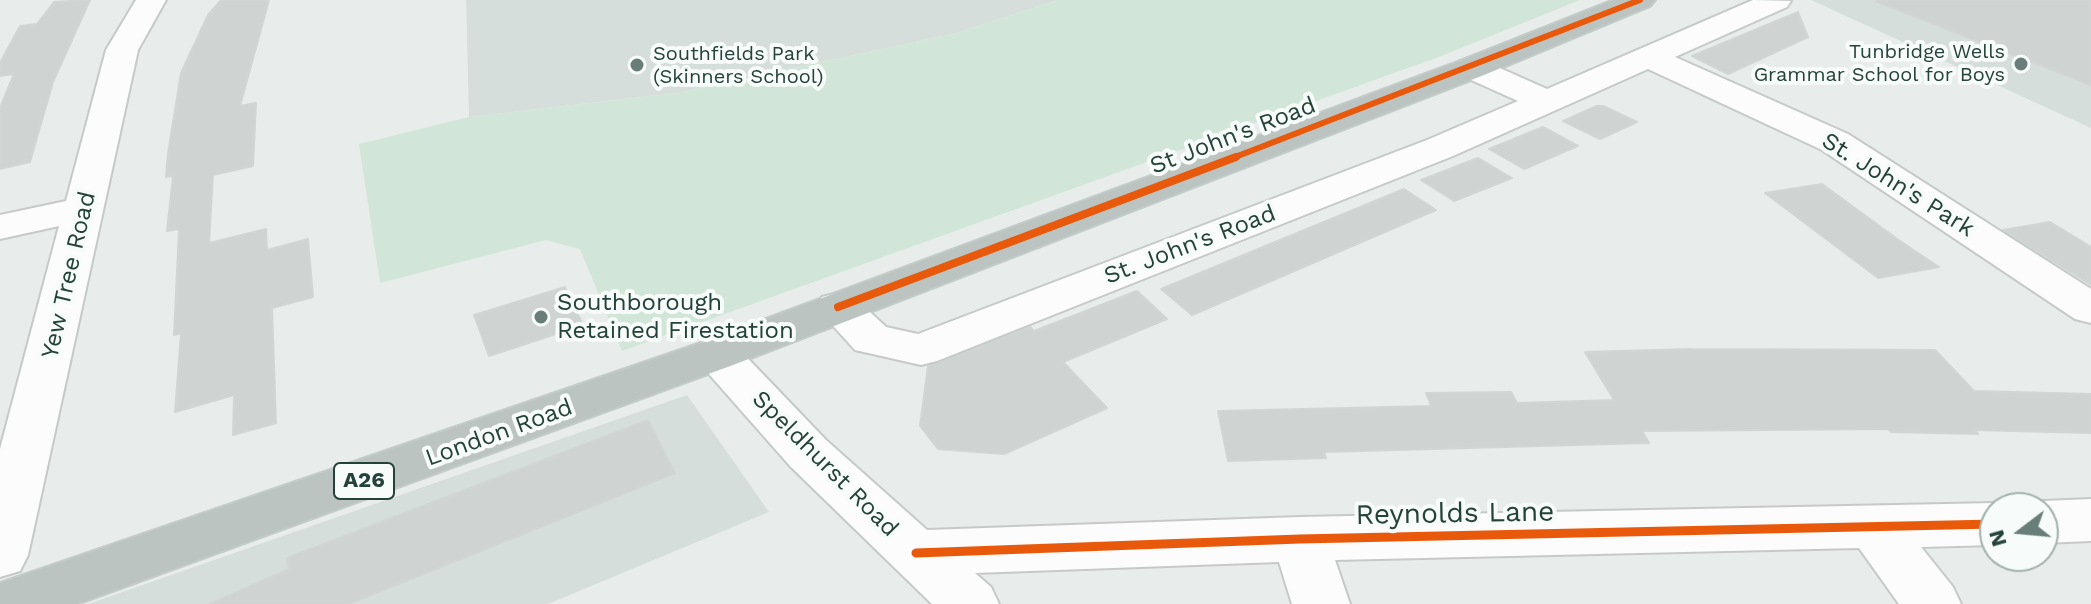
<!DOCTYPE html>
<html>
<head>
<meta charset="utf-8">
<style>
  body { margin:0 }
  #map { position:relative; width:2091px; height:604px; overflow:hidden; background:#e8edeb; font-family:"Work Sans",sans-serif }
  canvas { display:block }
  .north { position:absolute; left:1979px; top:492px; width:80px; height:80px; box-sizing:border-box; background:#f7fbf9; border:2px solid #a3b1ad; border-radius:50%; rotate:254deg; font-size:22px; font-weight:700; line-height:32px; text-align:center; color:#24423a }
  .north::after { content:''; display:block; margin:auto; width:28px; height:36px; background:#697e78; clip-path:polygon(50% 0,100% 100%,50% 72%,0 100%) }
</style>
</head>
<body>
<div id="map">
<canvas width="2091" height="604"></canvas>
<div class="north">N</div>
</div>
<script>
const ctx = document.querySelector('canvas').getContext('2d');
ctx.lineJoin = 'round';
function fillPath(path, color) {
  ctx.fillStyle = color;
  ctx.fill(path, 'evenodd');
}
function poly(rows) {
  const path = new Path2D();
  for (const r of rows) {
    path.moveTo(r[0], r[1]);
    for (let i = 2; i < r.length; i += 2) path.lineTo(r[i], r[i + 1]);
  }
  return path;
}
function stroke(path, color, width, dash) {
  ctx.strokeStyle = color;
  ctx.lineWidth = width;
  ctx.lineCap = dash ? 'butt' : 'round';
  ctx.setLineDash(dash || []);
  ctx.stroke(path);
}
function drawText(font, color, halo, rows, align = 'center') {
  ctx.font = font + ' "Work Sans",sans-serif';
  ctx.lineWidth = 8;
  ctx.setLineDash([]);
  ctx.textBaseline = 'middle';
  ctx.strokeStyle = halo;
  ctx.fillStyle = color;
  for (const [text, x, y, turn = 0] of rows) {
    ctx.save();
    ctx.translate(x, y);
    ctx.rotate((+turn || 0) * Math.PI / 180);
    ctx.textAlign = isNaN(turn) ? turn : align;
    if (halo) ctx.strokeText(text, 0, 0);
    ctx.fillText(text, 0, 0);
    ctx.restore();
  }
}
fillPath(poly([
  [466,0,1058,0,957,33,676,93,469,117],
  [1811,0,2091,0,2091,128],
  [687,395,769,512,548,604,88,604]
]), '#d6dedb');
fillPath(poly([
  [1058,0,1580,0,1444,55,622,351,580,249,546,240,380,283,359,144,469,117,676,93,957,33]
]), '#d1e6d8');
const building = poly([
  [90,0,53,82,30,162,0,169,0,108,14,74,0,76,0,63,20,26,37,24,54,2,90,0],
  [221,0,269,0,240,106,256,103,253,166,213,175,209,243,266,229,267,250,308,239,313,297,272,308,276,423,233,435,234,395,175,412,181,333,174,335,179,229,167,231,173,176,166,177,168,154,181,73,208,15,221,0],
  [1878,0,2091,0,2091,85,1877,2,1878,0],
  [1798,12,1808,37,1728,74,1692,56,1798,12],
  [1597,106,1603,106,1637,122,1600,139,1563,121,1597,106],
  [1543,127,1578,146,1524,169,1489,149,1543,127],
  [1478,158,1512,178,1454,201,1421,180,1478,158],
  [1822,184,1900,241,1939,267,1878,278,1765,193,1822,184],
  [1404,189,1436,210,1192,315,1161,289,1404,189],
  [2050,222,2091,247,2091,285,2003,230,2050,222],
  [565,287,583,325,489,356,474,315,565,287],
  [1137,291,1167,319,1063,362,1107,408,1004,454,938,449,920,426,928,366,1030,327,1034,331,1137,291],
  [1691,349,1935,350,1974,391,2091,394,2091,433,1974,430,1978,434,1891,432,1888,429,1642,431,1649,443,1324,452,1326,458,1228,461,1218,411,1431,406,1426,393,1511,392,1517,403,1614,400,1585,352,1691,349],
  [648,420,675,473,349,604,210,604,289,569,287,558,648,420]
]);
fillPath(building, '#cfd4d2');
stroke(building, '#d1d6d4', 2);
const minor = poly([
  [136,0,166,0,138,50,28,555,20,571,0,577,0,449,59,226,0,239,0,215,66,201,106,50,136,0],
  [1753,0,1791,1,1787,7,1675,57,1848,134,2091,289,2091,323,2075,319,1822,150,1648,69,1453,156,937,361,921,365,855,350,816,307,822,297,838,293,854,297,886,327,918,334,1427,140,1518,101,1460,75,1456,68,1460,61,1472,58,1484,61,1547,89,1753,0],
  [717,339,733,343,826,440,927,530,1300,517,1995,503,2011,508,1995,508,1995,545,1921,547,1953,587,1961,604,1899,604,1859,548,1335,560,1350,604,1292,604,1279,562,975,573,991,587,999,604,932,604,790,466,701,365,694,354,701,343,717,339],
  [2091,499,2091,541,2043,543,2043,508,2023,508,2043,501,2091,499]
]);
const highway = poly([
  [1614,0,1655,0,1650,6,1484,75,733,365,77,604,0,604,0,583,701,343,1460,61,1614,0]
]);
stroke(minor, '#c5cac8', 4);
stroke(highway, '#c3ccc9', 4);
fillPath(minor, '#fcfcfc');
fillPath(highway, '#bcc4c2');
stroke(poly([
  [1230,159,1640,0]
]), '#e8590c', 6);
stroke(poly([
  [838,307,1236,157]
]), '#e8590c', 8);
stroke(poly([
  [916,553,1300,539,1995,524]
]), '#e8590c', 9);
for (const [x, y, r, color] of [
  [2021,64,8,"#697e78"],
  [637,65,8,"#697e78"],
  [541,317,8,"#697e78"]
]) {
  const dot = new Path2D();
  dot.arc(x, y, r, 0, 2 * Math.PI);
  ctx.fillStyle = color;
  ctx.fill(dot);
  stroke(dot, '#f7fbf9', 3);
}
drawText('20px', '#24423a', '#f7fbf9', [
  ["Tunbridge Wells",2005,52],
  ["Grammar School for Boys",2005,75],
  ["Southfields Park",653,54,"left"],
  ["(Skinners School)",653,77,"left"]
], 'right');
for (const [x, y, w] of [
  [364,481,60]
]) {
  const box = new Path2D();
  box.roundRect(x - w / 2, y - 18, w, 36, 6);
  ctx.fillStyle = '#f7fbf9';
  ctx.fill(box);
  stroke(box, '#24423a', 2);
}
drawText('bold 22px', '#24423a', null, [
  ["A26",364,481]
]);
drawText('24px', '#24423a', '#f7fbf9', [
  ["St John's Road",1233,136,-21],
  ["St. John's Park",1898,185,32],
  ["St. John's Road",1190,245,-21],
  ["Yew Tree Road",69,275,-77],
  ["London Road",499,433,-20],
  ["Speldhurst Road",825,464,45]
]);
drawText('24px', '#24423a', '#f7fbf9', [
  ["Southborough",557,303],
  ["Retained Firestation",557,331]
], 'left');
drawText('28px', '#24423a', '#f7fbf9', [
  ["Reynolds Lane",1455,514,-1]
]);
</script>
</body>
</html>
